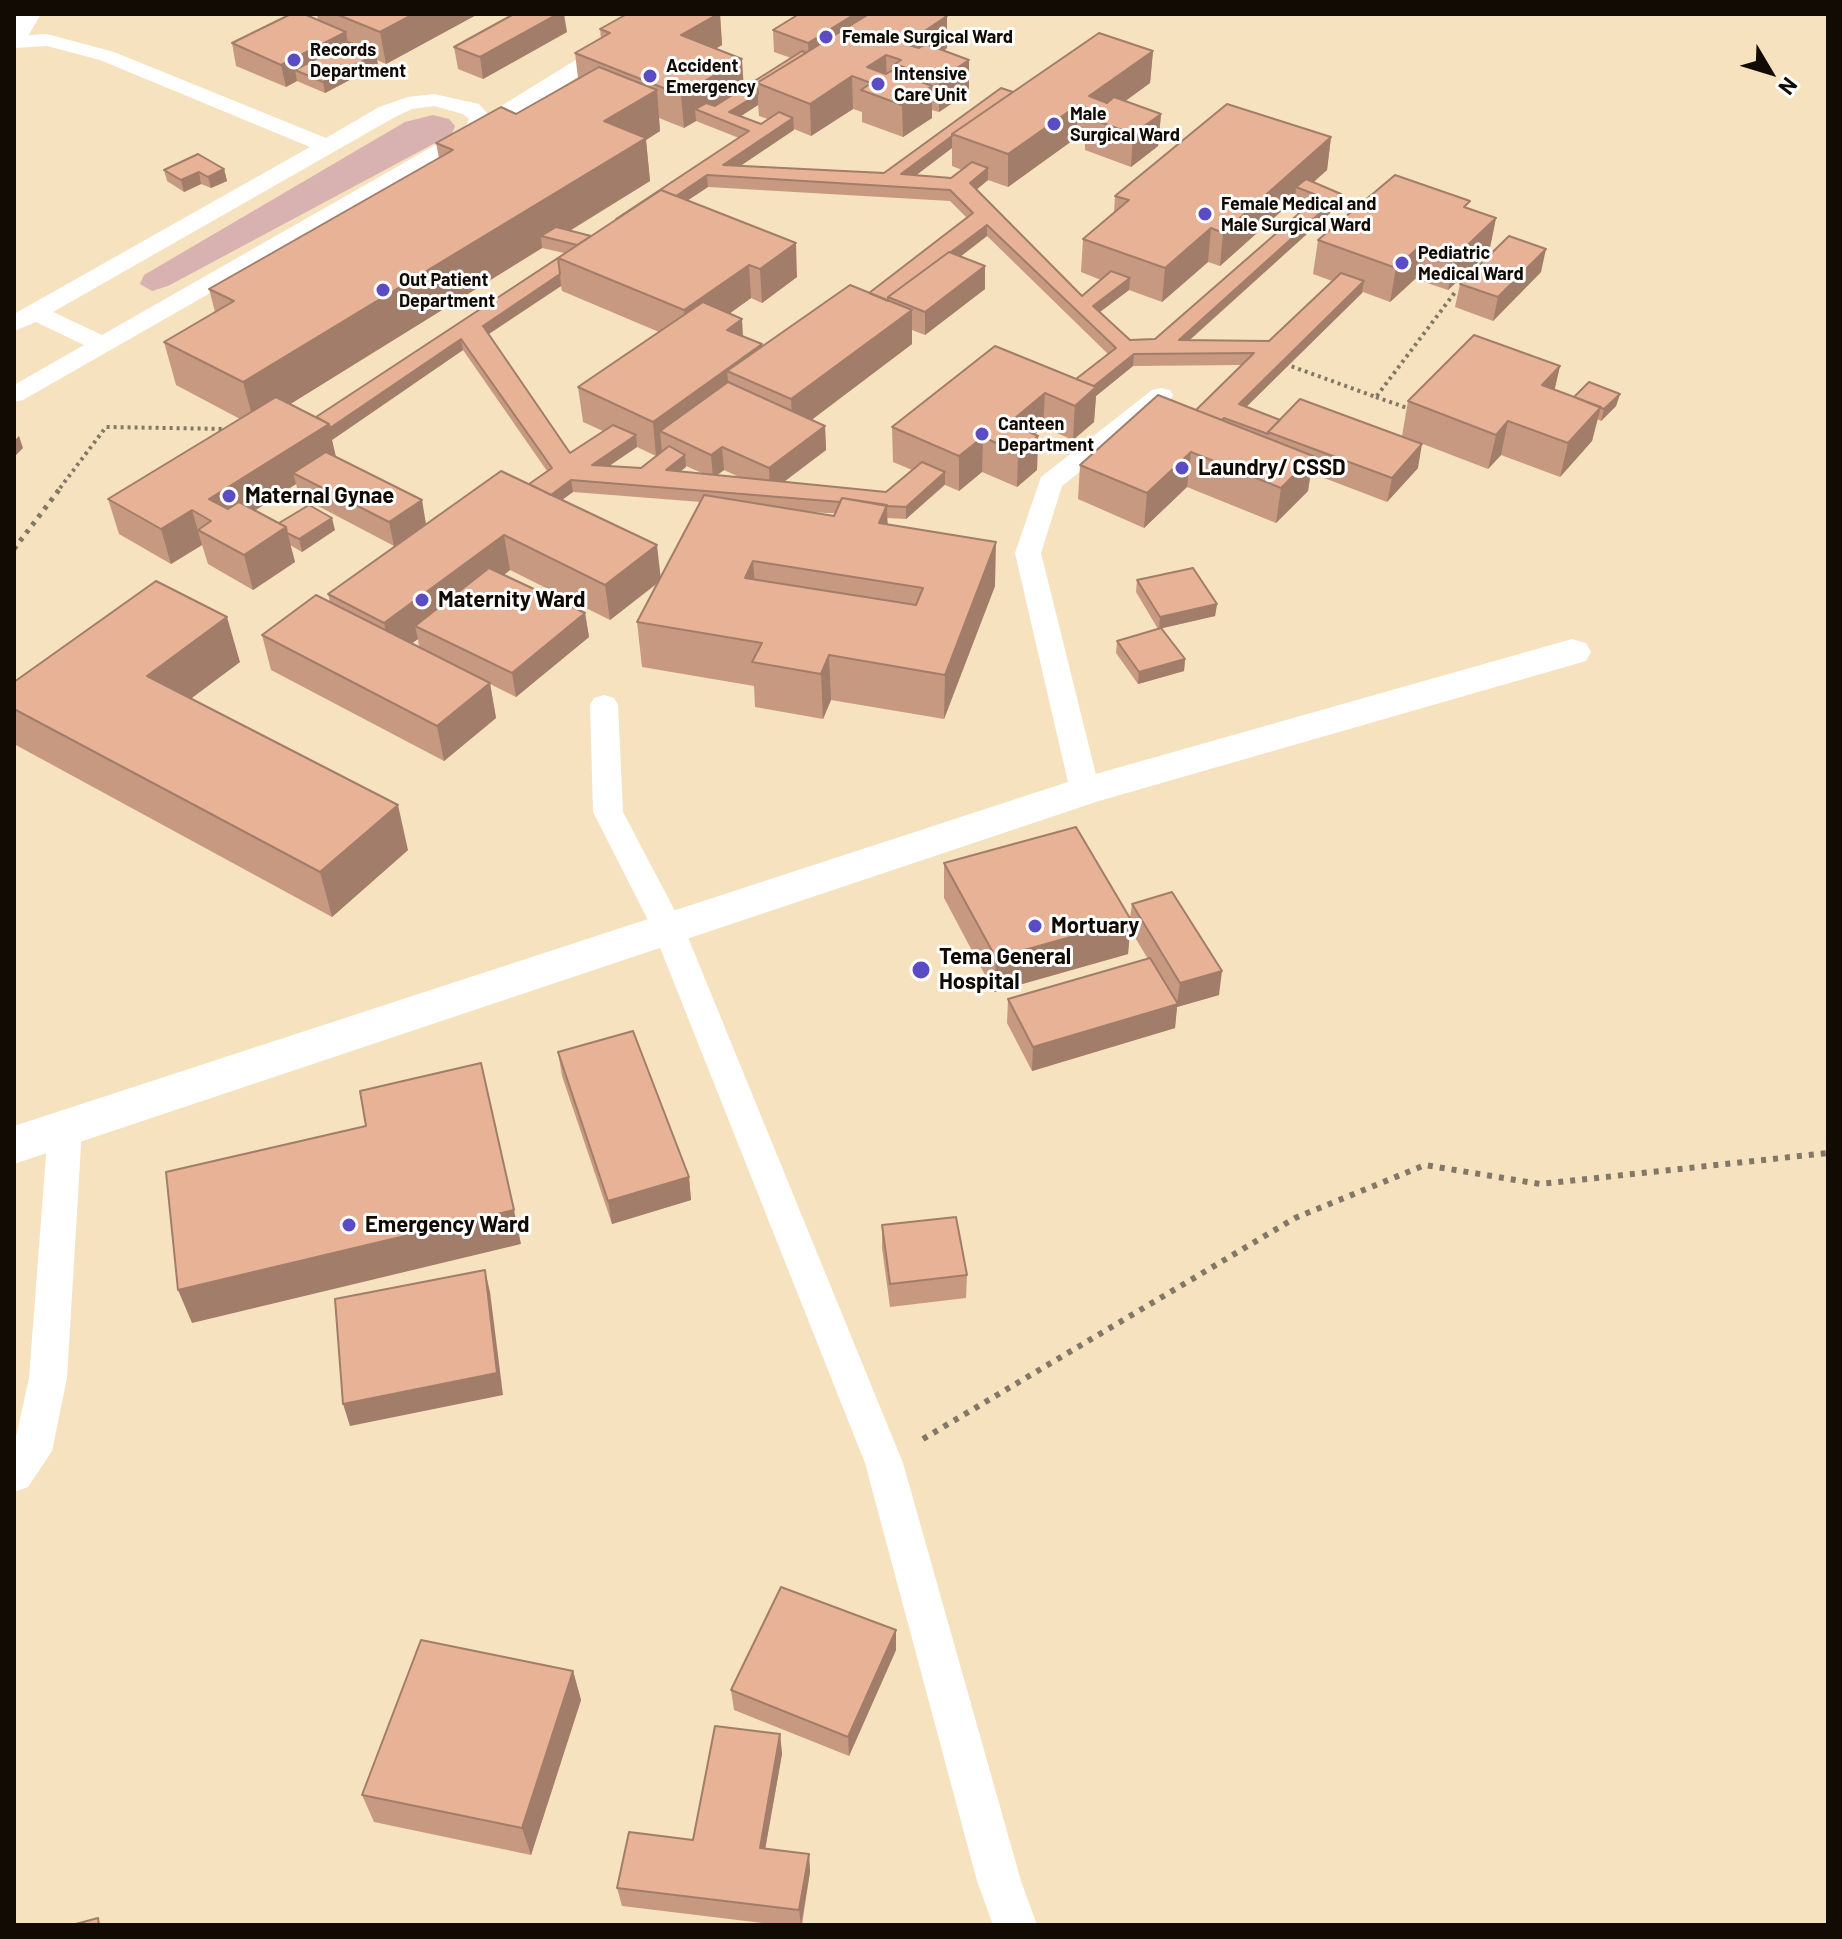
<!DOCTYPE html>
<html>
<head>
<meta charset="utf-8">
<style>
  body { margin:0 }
  #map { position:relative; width:1842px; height:1939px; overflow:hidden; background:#fdecd0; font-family:Barlow,sans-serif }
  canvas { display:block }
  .frame { position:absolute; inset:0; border:16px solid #110b04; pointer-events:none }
  .north { position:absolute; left:1730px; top:32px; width:80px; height:80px; -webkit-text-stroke:6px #fff; paint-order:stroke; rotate:128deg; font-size:22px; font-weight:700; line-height:32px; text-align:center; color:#110b04 }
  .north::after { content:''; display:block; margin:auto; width:28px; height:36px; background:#110b04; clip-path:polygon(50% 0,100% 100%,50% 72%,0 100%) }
</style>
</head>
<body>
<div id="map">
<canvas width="1842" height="1939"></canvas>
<div class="frame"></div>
<div class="north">N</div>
</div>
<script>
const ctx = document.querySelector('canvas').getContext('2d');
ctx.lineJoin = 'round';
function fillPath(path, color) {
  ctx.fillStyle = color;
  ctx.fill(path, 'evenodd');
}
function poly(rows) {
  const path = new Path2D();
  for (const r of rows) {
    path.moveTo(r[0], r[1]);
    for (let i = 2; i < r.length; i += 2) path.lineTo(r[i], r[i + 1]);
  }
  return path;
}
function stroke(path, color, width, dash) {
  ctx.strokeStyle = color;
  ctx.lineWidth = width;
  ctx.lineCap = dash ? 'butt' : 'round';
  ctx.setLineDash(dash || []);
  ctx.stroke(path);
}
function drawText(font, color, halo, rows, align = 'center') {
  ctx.font = font + ' Barlow,sans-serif';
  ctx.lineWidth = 6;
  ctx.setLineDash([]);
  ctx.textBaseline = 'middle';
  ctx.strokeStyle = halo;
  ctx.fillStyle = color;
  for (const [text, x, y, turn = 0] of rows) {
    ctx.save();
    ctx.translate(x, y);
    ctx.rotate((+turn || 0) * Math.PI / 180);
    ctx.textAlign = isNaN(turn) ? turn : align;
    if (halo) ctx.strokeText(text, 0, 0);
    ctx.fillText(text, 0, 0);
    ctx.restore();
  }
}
fillPath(poly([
  [14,14,1828,14,1828,1925,14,1925]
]), '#f7e2bf');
fillPath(poly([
  [433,115,449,119,455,126,452,134,168,286,152,291,140,284,144,275,405,122]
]), '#d8b1b1');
stroke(poly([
  [1285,364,1376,397,1456,291],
  [1376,397,1413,410],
  [60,488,106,427,229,429]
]), '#837867', 4, [3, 4]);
stroke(poly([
  [14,549,62,486]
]), '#837867', 5, [4, 6]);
stroke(poly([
  [923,1439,1295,1218,1425,1165,1540,1184,1828,1153]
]), '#837867', 6, [5, 7]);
fillPath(poly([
  [661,14,690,14,687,18,648,32,483,137,23,400,14,402,14,385,84,345,36,322,14,331,14,314,310,147,100,60,47,46,14,48,14,36,47,34,114,52,326,138,379,107,408,97,434,94,479,104,488,114,634,24,661,14],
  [434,106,463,114,469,119,465,128,102,335,53,312,395,117,412,109,434,106],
  [1161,388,1170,390,1173,395,1170,400,1062,486,1041,553,1100,791,1096,798,1085,801,1074,798,1070,791,1015,553,1041,477,1152,390,1161,388],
  [604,695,614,698,618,705,623,812,685,930,903,1463,1021,1881,1037,1925,993,1925,977,1881,865,1463,653,930,593,812,590,705,594,698,604,695],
  [65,1116,77,1120,82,1129,67,1378,52,1451,28,1487,14,1492,14,1446,29,1378,48,1129,53,1120,65,1116]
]), '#fff');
fillPath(poly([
  [14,14,41,14,24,43,14,45,14,14],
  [1572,639,1586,643,1591,652,1586,661,1099,801,14,1164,14,1126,1071,781,1572,639]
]), '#fff');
fillPath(poly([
  [317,14,478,14,386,64,377,60,378,65,325,93,297,81,286,87,236,66,232,43,318,20],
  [627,14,720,14,722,45,715,49,744,87,791,58,774,52,773,30,947,16,947,48,944,51,969,60,969,92,939,112,932,110,932,118,903,137,862,122,862,112,853,109,811,136,794,129,739,166,884,173,1013,92,1153,51,1150,83,1125,101,1161,114,1158,146,1131,167,1085,150,1085,141,1076,138,1008,187,988,180,976,190,1082,296,1101,280,1081,272,1083,239,1114,213,1115,196,1331,137,1327,170,1314,182,1339,205,1190,340,1269,341,1332,281,1313,274,1318,240,1469,209,1496,218,1489,252,1448,290,1415,279,1390,302,1363,292,1246,407,1418,468,1387,502,1311,473,1308,491,1276,523,1187,487,1144,528,1078,499,1080,465,1196,410,1241,365,1133,366,1096,396,1094,422,1073,440,1043,427,1035,434,1038,436,1037,470,1017,487,982,472,959,491,945,485,906,519,887,518,888,524,995,586,944,719,831,700,823,719,755,707,754,686,642,667,637,622,658,583,610,620,510,570,504,575,585,613,589,637,516,697,490,684,496,718,444,761,271,670,262,635,330,602,328,594,394,546,299,496,296,484,255,510,279,523,335,530,302,552,290,545,295,562,253,590,208,564,202,545,171,564,119,534,108,499,240,419,176,385,164,342,215,312,209,289,439,158,436,143,516,114,578,78,575,53,601,38,600,29],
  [758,105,759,116,768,119,761,124,741,116],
  [659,118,684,128,696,121,739,138,591,236,570,230,650,181,646,140,660,131],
  [952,148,952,166,962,170,951,178,916,175],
  [708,187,950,201,967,218,869,293,762,347,743,336,729,314,751,298,762,303,797,277,687,200],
  [1295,199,1309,205,1155,339,1130,340,1100,312,1129,290,1162,302,1208,262,1220,266],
  [987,236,1108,354,1076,379,892,427,893,462,912,470,886,492,784,482,826,450,825,426,811,420,912,344,912,330,925,335,985,289,961,256],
  [542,248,564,253,316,417,290,404],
  [561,286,562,291,659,332,578,387,583,422,603,431,570,453,489,334],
  [463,350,547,471,529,484,426,524,336,457,332,440],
  [637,447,656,456,641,468,609,466],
  [686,466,704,474,680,472],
  [724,470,739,477,717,475],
  [573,492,701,502,661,577,562,500],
  [802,511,826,513,835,513,834,516],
  [418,639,419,647,412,643],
  [567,32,483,79,458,69,454,47],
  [224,169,227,181,211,188,201,184,184,192,167,181,164,170],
  [1541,272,1493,321,1455,307,1460,284],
  [1560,366,1554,390,1574,397,1620,394,1616,406,1601,421,1597,419,1592,441,1560,477,1501,455,1488,469,1402,436,1408,401],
  [1137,580,1217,604,1215,616,1162,628,1185,659,1184,671,1138,684,1116,653,1117,641,1158,629,1136,592],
  [240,662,190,699,408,850,332,917,14,744,14,682],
  [944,863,1130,918,1132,904,1219,995,1177,1007,1175,1028,1032,1071,1007,1023,1008,999,1148,959,1130,929,1128,954,994,992,944,898],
  [558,1052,689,1177,691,1200,612,1224,562,1076],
  [882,1225,967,1275,966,1298,890,1307,882,1248],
  [896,1650,849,1756,734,1710,731,1690],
  [573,1671,581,1700,531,1855,374,1822,362,1795],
  [780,1734,782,1754,765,1849,809,1854,810,1872,802,1925,779,1925,622,1906,617,1888,693,1840]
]), '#c89981');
fillPath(poly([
  [414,14,478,14,386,64,380,32],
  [558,14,564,14,567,32,483,79,480,57],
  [718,14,720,14,722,45,683,67,681,35],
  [855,14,877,14,809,62,808,43],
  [947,16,947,48,913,71,905,44],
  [346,32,350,54,295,70,297,81,286,87,281,65],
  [1153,51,1150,83,1098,121,1095,111,1089,96],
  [376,54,378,65,325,93,323,82],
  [886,55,887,87,871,83,867,67],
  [742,59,744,91,707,114,695,109,696,121,684,128,681,95],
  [969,60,969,92,939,112,939,80],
  [852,76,853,109,811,136,810,104],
  [932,86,932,118,903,137,902,105],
  [657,90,660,131,646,140,650,181,555,240,541,236,542,248,255,426,243,382,604,121],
  [758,94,758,105,730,123,729,112],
  [1078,105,1076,138,1008,187,1008,154],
  [1161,114,1158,146,1131,167,1133,134],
  [793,118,794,130,724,177,723,165],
  [952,136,952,148,902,186,901,174],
  [1331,137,1327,170,1304,190,1296,187,1295,199,1220,266,1223,233],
  [988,168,988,180,970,195,970,183],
  [224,169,227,181,211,188,208,177],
  [199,172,201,184,184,192,181,180],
  [707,175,708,187,585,269,574,264],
  [1341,194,1339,205,1177,351,1179,340],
  [1496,218,1489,252,1448,290,1455,257],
  [987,225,987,236,904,300,897,293],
  [1211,228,1208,262,1162,302,1165,268],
  [796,243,797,277,762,303,760,269],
  [1421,245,1415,279,1390,302,1396,268],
  [1546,249,1541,272,1493,321,1498,297],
  [749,265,751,298,687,344,684,310],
  [985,266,985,289,925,335,925,312],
  [560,274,561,286,484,337,483,326],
  [1130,278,1129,290,1093,317,1093,306],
  [1364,281,1362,293,1237,416,1239,404],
  [912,310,912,344,793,434,791,399],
  [742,319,744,353,727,330],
  [461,339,463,350,332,440,336,458,293,473,296,484,219,534,209,499],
  [762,344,764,378,727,371,730,403,660,431,662,452,656,456,653,422],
  [1134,354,1133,366,1096,396,1094,422,1073,440,1075,401],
  [1560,366,1552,401,1542,385],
  [1045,393,1043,427,1015,451,1009,423],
  [1620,394,1616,406,1601,421,1604,409],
  [1601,407,1592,441,1560,477,1568,443],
  [1508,421,1501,455,1488,469,1496,435],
  [825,426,826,450,770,492,769,468],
  [636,435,637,447,593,477,592,465],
  [19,436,23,448,14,457,14,441],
  [1038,436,1037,470,1017,487,1018,453],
  [983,437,982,472,959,491,959,456],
  [1422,444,1418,468,1387,502,1392,478],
  [722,447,724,470,713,478,711,455],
  [1191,452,1187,487,1144,528,1147,493],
  [685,455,686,467,667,482,666,470],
  [1313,456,1308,491,1276,523,1281,488],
  [945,472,945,484,906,519,906,507],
  [571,480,573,492,535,519,533,507],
  [422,500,426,524,394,546,389,522],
  [887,505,888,550,879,523],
  [192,510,202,545,171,564,161,529],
  [332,518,335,530,302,552,299,539],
  [286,527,295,562,253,590,244,555],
  [504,535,510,570,427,632,415,626,418,639,391,658,384,623],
  [996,542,995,586,944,719,945,675],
  [657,545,661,580,610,620,605,585],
  [753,561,756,600,745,578],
  [1217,604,1215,616,1159,629,1160,617],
  [585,613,589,637,516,697,512,673],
  [227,617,240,662,161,721,147,676],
  [829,655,831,700,823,719,821,674],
  [1185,659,1184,671,1138,684,1139,672],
  [490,683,496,718,444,761,437,726],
  [398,805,408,850,332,917,320,872],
  [1131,920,1128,954,994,992,996,958],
  [1222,971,1219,995,1177,1007,1175,1028,1032,1071,1033,1047,1177,1004,1180,983],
  [689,1177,691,1200,612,1224,608,1201],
  [514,1210,521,1244,192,1323,178,1290],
  [485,1270,490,1292,503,1395,350,1426,343,1404],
  [896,1630,896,1650,849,1756,848,1737],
  [573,1671,581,1700,531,1855,522,1828],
  [780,1734,782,1754,762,1867,760,1848],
  [809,1854,810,1872,801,1925,799,1910]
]), '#a27d69');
const building = poly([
  [291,14,304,14,346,32,281,65,232,43,291,14],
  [336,14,414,14,380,32,336,14],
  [514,14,558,14,480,57,454,47,514,14],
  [627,14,718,14,681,35,742,59,681,95,575,53,610,33,600,29,627,14],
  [799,14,855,14,808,43,773,30,799,14],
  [869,14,940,14,947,16,905,44,919,48,926,44,969,60,939,80,895,64,901,60,886,55,867,67,886,74,891,71,932,86,902,105,861,90,871,83,852,76,810,104,757,83,869,14],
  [1099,33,1153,51,1089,96,1107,103,1114,97,1161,114,1133,134,1086,117,1095,111,1078,105,1008,154,952,134,1099,33],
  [348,42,376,54,323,82,295,70,348,42],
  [802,51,806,53,757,83,758,94,729,112,761,124,779,112,793,118,723,165,884,173,1001,88,1013,92,952,134,952,136,901,174,951,178,972,162,988,168,970,183,1082,296,1111,271,1130,278,1093,306,1130,340,1155,339,1319,196,1296,187,1306,179,1341,194,1179,340,1269,341,1341,273,1364,281,1239,404,1280,420,1268,432,1268,434,1224,418,1222,420,1196,410,1254,353,1134,354,1094,386,1076,379,1116,348,987,225,951,252,949,252,888,297,888,301,869,293,973,213,950,190,707,175,676,196,661,190,616,219,749,131,695,109,706,103,715,106,802,51],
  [599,67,657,90,604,121,646,138,243,382,164,342,234,301,209,289,453,150,436,143,501,107,516,114,599,67],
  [1227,104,1331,137,1223,233,1211,228,1165,268,1083,239,1129,200,1115,196,1227,104],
  [198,154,224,169,208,177,199,172,181,180,164,170,198,154],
  [1395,175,1470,201,1464,207,1496,218,1455,257,1421,245,1396,268,1318,240,1395,175],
  [661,190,796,243,760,269,749,265,684,310,558,258,661,190],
  [556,227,591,236,577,245,541,236,556,227],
  [1509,236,1546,249,1498,297,1460,284,1509,236],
  [949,252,985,266,925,312,888,297,949,252],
  [558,258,560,274,483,326,570,453,613,425,636,435,592,465,641,468,669,446,685,455,666,470,886,492,922,462,945,472,906,507,887,506,842,498,840,502,571,480,551,495,529,484,552,468,461,339,330,428,329,424,316,417,558,258],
  [850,285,912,310,791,399,727,371,850,285],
  [703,302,742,319,727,330,762,344,653,422,578,387,703,302],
  [1474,335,1560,366,1542,385,1601,407,1568,443,1508,421,1496,435,1408,401,1474,335],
  [995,346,1096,387,1075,406,1045,393,1009,423,1038,436,1018,453,983,437,959,456,892,427,995,346],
  [728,382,825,426,769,468,722,447,711,455,660,431,728,382],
  [1589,382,1620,394,1604,409,1574,397,1589,382],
  [1158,395,1313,456,1281,488,1191,452,1147,493,1080,465,1158,395],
  [276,397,329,424,209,499,228,509,239,502,286,527,244,555,198,530,211,521,192,510,161,529,108,499,276,397],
  [1300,399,1422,444,1392,478,1268,432,1300,399],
  [326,452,422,500,389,522,293,473,326,452],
  [501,471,657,545,605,585,504,535,384,623,328,594,501,471],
  [704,495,834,516,842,498,887,505,879,523,996,542,945,675,829,655,821,674,752,662,762,643,637,622,704,495],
  [753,561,923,588,916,605,745,578,753,561],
  [309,505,332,518,299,539,287,533,286,527,279,523,309,505],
  [489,568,585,613,512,673,415,626,489,568],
  [1193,568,1217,604,1160,617,1137,580,1193,568],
  [156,581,227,617,147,676,398,805,320,872,14,709,14,682,156,581],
  [316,595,490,683,437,726,262,635,316,595],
  [1161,628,1185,659,1139,672,1117,641,1161,628],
  [1076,827,1131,920,996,958,944,863,1076,827],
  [1172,892,1222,971,1180,983,1132,904,1172,892],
  [1150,958,1178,1004,1033,1047,1008,999,1150,958],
  [633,1031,689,1177,608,1201,558,1052,633,1031],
  [481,1063,514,1210,178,1290,166,1172,366,1126,360,1091,481,1063],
  [956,1217,967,1275,890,1284,882,1225,956,1217],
  [485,1270,497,1373,343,1404,335,1299,485,1270],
  [781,1587,896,1630,848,1737,731,1690,781,1587],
  [421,1640,573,1671,522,1828,362,1795,421,1640],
  [715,1726,780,1734,760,1848,809,1854,799,1910,617,1888,629,1832,693,1840,715,1726],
  [98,1918,99,1925,72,1925,98,1918]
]);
fillPath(building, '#e8b296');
stroke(building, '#a27d69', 2);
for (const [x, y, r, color] of [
  [826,37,8,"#5b4bc4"],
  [294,60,8,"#5b4bc4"],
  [650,76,8,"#5b4bc4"],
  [878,84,8,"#5b4bc4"],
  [1054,124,8,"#5b4bc4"],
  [1205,214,8,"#5b4bc4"],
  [1402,263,8,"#5b4bc4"],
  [383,290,8,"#5b4bc4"],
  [982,434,8,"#5b4bc4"],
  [1182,468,8,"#5b4bc4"],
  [229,496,8,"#5b4bc4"],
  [422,600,8,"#5b4bc4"],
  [1035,926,8,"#5b4bc4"],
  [921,970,10,"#5b4bc4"],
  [349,1225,8,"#5b4bc4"]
]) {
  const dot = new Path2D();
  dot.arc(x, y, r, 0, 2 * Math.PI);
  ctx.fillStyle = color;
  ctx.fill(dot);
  stroke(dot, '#fff', 3);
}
drawText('bold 18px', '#110b04', '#fff', [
  ["Female Surgical Ward",842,37],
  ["Records",310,50],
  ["Department",310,71],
  ["Accident",666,66],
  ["Emergency",666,87],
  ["Intensive",894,74],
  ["Care Unit",894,95],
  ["Male",1070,114],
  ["Surgical Ward",1070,135],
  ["Female Medical and",1221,204],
  ["Male Surgical Ward",1221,225],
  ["Pediatric",1418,253],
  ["Medical Ward",1418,274],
  ["Out Patient",399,280],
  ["Department",399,301],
  ["Canteen",998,424],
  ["Department",998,445]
], 'left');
drawText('bold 22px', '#110b04', '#fff', [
  ["Laundry/ CSSD",1198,468],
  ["Maternal Gynae",245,496],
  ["Maternity Ward",438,600],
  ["Mortuary",1051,926],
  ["Tema General",939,957],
  ["Hospital",939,982],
  ["Emergency Ward",365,1225]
], 'left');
</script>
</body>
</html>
